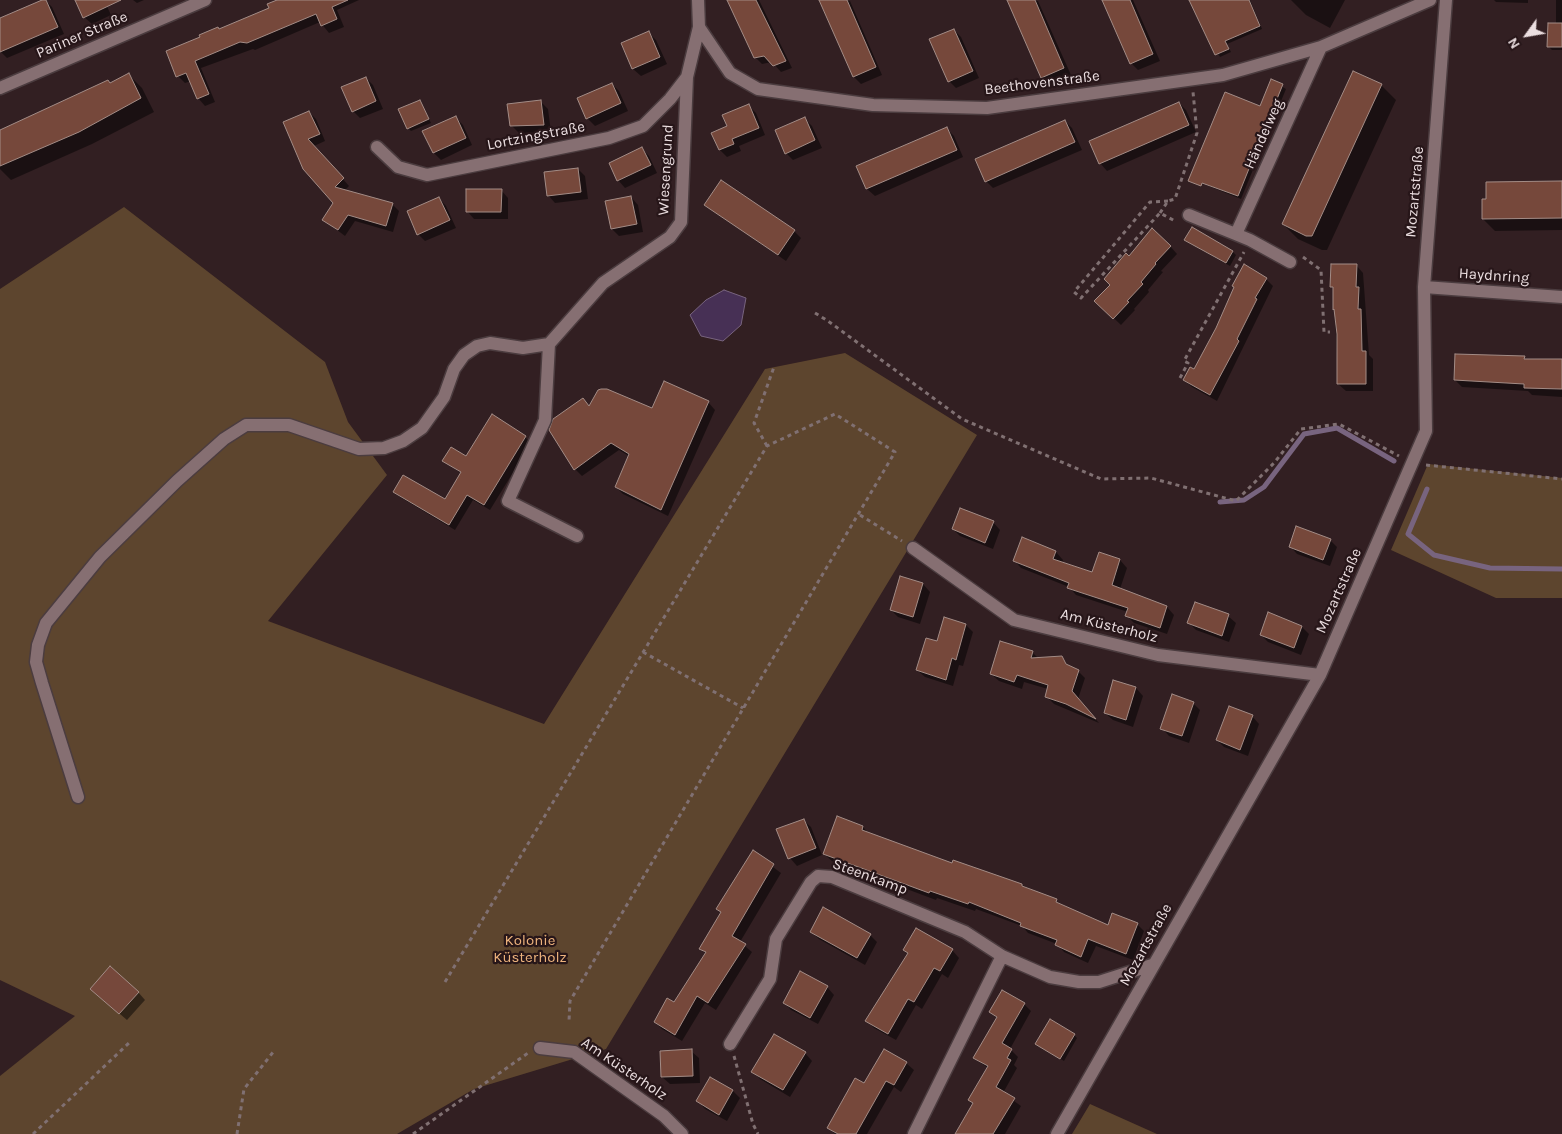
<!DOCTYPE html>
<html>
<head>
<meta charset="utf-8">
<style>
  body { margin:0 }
  #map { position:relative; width:1562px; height:1134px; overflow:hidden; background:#321f22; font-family:Karla,sans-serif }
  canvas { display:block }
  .north { position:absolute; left:1502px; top:10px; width:50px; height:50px; -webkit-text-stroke:4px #271619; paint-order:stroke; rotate:238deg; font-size:14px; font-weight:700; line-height:20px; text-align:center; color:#ebdee0 }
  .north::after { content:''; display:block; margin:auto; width:18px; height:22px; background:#ebdee0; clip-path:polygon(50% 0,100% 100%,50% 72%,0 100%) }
</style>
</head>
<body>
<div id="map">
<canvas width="1562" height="1134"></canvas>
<div class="north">N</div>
</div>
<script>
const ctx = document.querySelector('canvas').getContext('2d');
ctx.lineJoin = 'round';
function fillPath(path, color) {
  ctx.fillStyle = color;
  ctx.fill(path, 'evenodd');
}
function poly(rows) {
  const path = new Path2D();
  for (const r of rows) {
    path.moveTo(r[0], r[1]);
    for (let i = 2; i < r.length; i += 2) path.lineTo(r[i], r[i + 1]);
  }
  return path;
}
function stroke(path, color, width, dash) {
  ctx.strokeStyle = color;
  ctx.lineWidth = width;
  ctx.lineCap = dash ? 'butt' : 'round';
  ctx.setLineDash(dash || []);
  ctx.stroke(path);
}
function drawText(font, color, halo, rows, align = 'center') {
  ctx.font = font + ' Karla,sans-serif';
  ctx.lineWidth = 4.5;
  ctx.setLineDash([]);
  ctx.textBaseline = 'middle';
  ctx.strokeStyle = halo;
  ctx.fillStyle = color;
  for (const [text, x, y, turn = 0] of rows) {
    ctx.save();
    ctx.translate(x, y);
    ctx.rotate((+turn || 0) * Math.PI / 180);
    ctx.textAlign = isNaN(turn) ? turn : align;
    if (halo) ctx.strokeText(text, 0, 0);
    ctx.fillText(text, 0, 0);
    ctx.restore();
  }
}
fillPath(poly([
  [124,207,325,362,348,422,387,475,268,621,544,724,765,369,845,353,977,435,606,1049,474,1089,397,1134,0,1134,0,1076,75,1016,0,980,0,289],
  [1428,464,1562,478,1562,598,1496,598,1391,550],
  [1090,1104,1157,1134,1072,1134]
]), '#5d452e');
const water = poly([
  [724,290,746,298,741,325,723,341,701,336,690,315,706,300,724,290]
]);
fillPath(water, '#473055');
stroke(water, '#78647f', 1);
fillPath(poly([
  [45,0,52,7,64,34,7,58,0,51,0,19],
  [76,0,104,0,111,15,92,24,84,17],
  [133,0,144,0,137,3],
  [280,0,359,0,337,10,344,27,329,33,320,22,255,50,253,49,201,68,215,102,205,106,198,98,191,81,185,83,178,76,220,30,270,8],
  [729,0,759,0,792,68,781,72,772,62,762,64,755,57],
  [828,0,850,1,882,75,861,84,854,77,821,3],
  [1016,0,1038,1,1071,75,1050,84,1042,77],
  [1103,0,1133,0,1160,61,1138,70,1131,63],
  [1190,0,1250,0,1262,29,1227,44,1231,52,1220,57],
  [1291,0,1345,0,1330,28,1306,15],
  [1494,0,1528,0,1528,3,1496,2],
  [1556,0,1562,0,1562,50,1552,50,1549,47,1556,24],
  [954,30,961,37,979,78,956,88,949,81],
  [649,33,656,40,667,64,641,76,633,69,623,44],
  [129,75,142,88,154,112,92,144,11,180,0,169,0,131],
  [366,78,373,85,383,109,360,118,353,111],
  [1272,81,1286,89,1241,199,1206,185,1192,181,1192,183,1190,180,1261,108],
  [612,84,619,91,628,111,595,126,587,118],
  [1381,85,1396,100,1327,250,1322,250,1298,239,1283,224],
  [420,101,431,123,411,131,408,128],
  [541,102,548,109,551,132,519,133,511,125],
  [1179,103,1186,110,1196,132,1107,171,1100,163],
  [749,106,756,113,765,135,739,146,741,151,727,157,720,150,728,127],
  [309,112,316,119,325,141,314,146,349,186,344,191,392,204,399,211,393,232,355,221,345,236,324,220,335,203,304,168],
  [455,117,463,125,472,145,441,160,434,153],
  [805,119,812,126,822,148,793,160,786,153],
  [1065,121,1072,128,1082,150,993,188,986,181],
  [946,128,954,136,963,157,875,196,867,189,858,167],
  [642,149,649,156,657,173,625,188,618,180],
  [578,169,585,176,588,199,555,203,548,195],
  [1562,183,1562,230,1495,231,1483,219],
  [501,190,508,198,508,219,474,219,467,211],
  [631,197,638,205,643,232,619,236,612,229],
  [439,198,446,206,456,228,425,241,418,234],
  [705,205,794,231,801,238,786,261],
  [1189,243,1233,252,1236,255,1230,266],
  [1170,246,1177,254,1161,271,1163,272,1148,290,1149,292,1134,309,1135,310,1121,325,1096,301,1111,285,1129,257],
  [1356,265,1363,273,1369,355,1373,359,1373,391,1346,391,1338,384,1334,289,1332,286],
  [1266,279,1273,286,1217,401,1192,387,1184,380,1195,371],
  [1562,362,1562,397,1532,395,1528,391,1462,387,1455,380],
  [583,400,590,407,652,410,708,402,715,410,668,516,623,494,616,487,629,456,619,450,582,476,575,469],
  [525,437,531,443,490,510,473,500,455,530,400,497,394,491,445,501,461,473,444,461,466,457],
  [993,522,1000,530,993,549,960,536,953,529],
  [1023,539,1056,552,1063,560,1062,563,1093,573,1100,554,1120,560,1127,568,1120,589,1167,607,1174,615,1167,634,1134,623,1127,616,1128,612,1076,595,1069,587,1021,568,1014,560],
  [1330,540,1337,547,1330,566,1297,554,1290,546],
  [901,578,923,584,930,592,920,624,898,617,891,610],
  [1228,616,1236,623,1229,642,1196,630,1189,623],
  [945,619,966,625,973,632,963,666,959,665,953,686,925,677,917,670,937,643],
  [1302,627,1309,634,1301,655,1268,642,1261,635],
  [1032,652,1039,659,1061,657,1070,668,1078,671,1085,678,1078,699,1099,723,1054,704,1046,696,1048,689,1024,682,1022,689,999,681,991,674],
  [1136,688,1143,696,1133,727,1113,720,1105,713],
  [1193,703,1200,710,1189,743,1169,736,1162,728],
  [1252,716,1259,724,1248,756,1224,747,1217,740],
  [803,820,811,827,822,855,797,866,790,858],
  [863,827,870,835,953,865,1022,885,1109,927,1137,924,1144,931,1133,960,1096,946,1088,963,1064,952,1057,944,1028,933,1022,926,976,909,975,911,937,898,936,900,832,861,824,854],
  [753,852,781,873,740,942,752,952,716,1010,705,1003,682,1041,662,1029,655,1022,675,1004,706,954,701,948],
  [811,932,870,935,877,942,865,965,819,939],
  [905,950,952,950,959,958,948,978,942,974,922,1009,916,1005,896,1040,874,1028,867,1021,908,954],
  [827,987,834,995,818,1024,791,1010,784,1002],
  [138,992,145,1000,127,1020,99,996],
  [1024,1004,1031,1011,1010,1049,1018,1057,1014,1065,1017,1068,1003,1093,1021,1106,1005,1134,957,1134,974,1105,969,1100,988,1068,974,1058,997,1018,991,1012],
  [1074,1035,1077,1038,1064,1061,1037,1044],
  [691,1051,699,1058,700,1083,670,1084,662,1077],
  [805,1053,812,1061,790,1097,760,1079,753,1071],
  [906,1063,914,1070,901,1092,894,1087,867,1134,835,1134,828,1127],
  [711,1078,733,1091,740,1098,727,1121,705,1109,698,1101]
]), '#0007');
stroke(poly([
  [1427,489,1408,534,1434,555,1490,568,1562,569],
  [1220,502,1244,500,1264,487,1304,434,1337,428,1394,461]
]), '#78647f', 5);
const building = poly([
  [42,0,46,0,58,27,0,52,0,18,42,0],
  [75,0,121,0,83,18,75,0],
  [277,0,348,0,332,7,337,19,321,26,316,14,247,43,240,42,195,61,209,94,197,99,186,73,176,77,166,51,200,37,199,35,218,27,219,29,269,8,267,4,277,0],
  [727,0,756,0,786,61,773,66,764,56,754,58,727,0],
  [819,0,847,0,876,67,853,77,819,0],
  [1007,0,1035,0,1064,68,1041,78,1007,0],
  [1102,0,1130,0,1153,54,1130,64,1102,0],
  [1189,0,1249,0,1260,26,1225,41,1229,49,1215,55,1189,0],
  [1548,23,1562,23,1562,47,1547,47,1548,23],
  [954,29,973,71,948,82,929,39,954,29],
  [649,31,660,57,632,69,621,43,649,31],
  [1353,71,1382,84,1312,236,1306,236,1282,224,1353,71],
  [129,73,141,98,79,132,0,166,0,130,108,80,110,83,129,73],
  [366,77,376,101,352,112,341,87,366,77],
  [1271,79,1283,84,1238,196,1202,183,1201,186,1188,181,1225,92,1260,106,1271,79],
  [612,83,621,103,586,119,577,98,612,83],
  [420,100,429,119,407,129,398,109,420,100],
  [541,100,544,125,510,126,507,104,541,100],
  [1179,102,1189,125,1099,164,1089,141,1179,102],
  [749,104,759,128,732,139,734,144,719,150,711,133,727,126,722,115,749,104],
  [309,111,320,134,308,139,344,178,335,187,393,203,386,226,348,215,338,230,322,220,333,203,303,169,283,122,309,111],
  [456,116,466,138,433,153,422,131,456,116],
  [805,117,815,140,785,154,775,130,805,117],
  [1065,120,1075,142,985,182,975,159,1065,120],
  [947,127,957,150,866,189,856,166,947,127],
  [642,147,651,165,617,181,609,163,642,147],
  [578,168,581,192,547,196,544,172,578,168],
  [721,180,795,230,778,255,704,205,721,180],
  [1562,181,1562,218,1482,219,1482,199,1486,199,1486,182,1562,181],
  [466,189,502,189,501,212,466,212,466,189],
  [631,196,637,224,611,229,605,201,631,196],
  [439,197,450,220,417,235,407,211,439,197],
  [1192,227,1233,251,1226,263,1184,240,1192,227],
  [1152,228,1171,246,1155,263,1156,264,1141,282,1143,284,1127,301,1129,302,1113,319,1094,301,1110,285,1104,279,1126,253,1129,256,1152,228],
  [1244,264,1267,278,1255,298,1257,299,1237,339,1239,341,1210,395,1183,380,1190,367,1194,369,1216,328,1234,287,1232,286,1244,264],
  [1331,264,1357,264,1356,287,1359,287,1358,309,1361,309,1362,351,1366,351,1366,384,1337,384,1337,334,1334,309,1333,310,1333,287,1330,287,1331,264],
  [1455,354,1525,356,1524,359,1562,359,1562,389,1524,388,1524,384,1454,380,1455,354],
  [664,381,709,401,661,510,615,487,629,454,611,443,574,470,549,430,553,419,583,398,589,406,598,390,601,389,607,389,652,408,664,381],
  [492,414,526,436,484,505,467,495,449,525,393,492,403,475,445,499,461,472,442,461,451,447,466,456,492,414],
  [960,508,994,521,985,543,952,529,960,508],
  [1296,526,1331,539,1323,560,1289,547,1296,526],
  [1022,537,1056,551,1053,559,1092,572,1099,552,1120,559,1112,585,1167,606,1160,628,1125,616,1128,608,1067,588,1069,583,1013,561,1022,537],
  [900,576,923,583,913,617,890,610,900,576],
  [1195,602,1229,614,1222,636,1187,623,1195,602],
  [1268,612,1302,626,1294,648,1260,635,1268,612],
  [944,617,966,624,956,660,952,658,946,680,916,670,926,638,937,641,944,617],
  [1000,641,1033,651,1031,658,1062,656,1066,664,1079,670,1072,691,1096,719,1066,704,1045,697,1048,685,1017,675,1014,682,990,674,1000,641],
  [1113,680,1136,687,1126,720,1104,713,1113,680],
  [1172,694,1194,702,1182,736,1160,729,1172,694],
  [1229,706,1253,715,1240,750,1216,740,1229,706],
  [837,816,863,826,862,830,952,863,953,860,1022,884,1022,886,1057,899,1056,902,1108,925,1112,913,1138,923,1126,954,1088,939,1081,957,1055,945,1057,940,1020,926,1021,923,969,902,968,904,930,891,929,893,823,854,837,816],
  [804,819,816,848,788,859,776,829,804,819],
  [753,850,774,864,732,936,746,944,708,1003,697,996,675,1035,654,1022,667,998,674,1002,706,952,699,949,721,912,716,909,753,850],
  [823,907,871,934,857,958,810,932,823,907],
  [916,928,953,949,940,971,934,968,914,1002,908,999,888,1034,865,1021,908,953,903,950,916,928],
  [110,966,139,992,119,1014,90,989,110,966],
  [800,971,828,986,810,1018,783,1003,800,971],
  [1002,990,1025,1003,1002,1043,1012,1049,1007,1058,1011,1060,996,1087,1015,1098,993,1134,955,1134,973,1103,968,1100,988,1066,973,1058,997,1017,989,1012,1002,990],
  [1050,1019,1075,1034,1060,1059,1035,1044,1050,1019],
  [774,1034,806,1052,783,1090,751,1072,774,1034],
  [692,1049,693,1076,661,1077,660,1051,692,1049],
  [884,1049,907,1062,894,1085,886,1081,856,1134,838,1134,827,1128,855,1078,864,1083,884,1049],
  [710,1077,733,1090,719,1115,696,1101,710,1077]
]);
fillPath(building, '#76483b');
stroke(building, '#a38c86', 1);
const minor = poly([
  [698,0,699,27,730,73,758,89,873,105,987,108,1223,75,1321,47,1430,0],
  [0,88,205,0],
  [377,147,398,167,427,175,609,138,643,126,670,99,687,77],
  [1189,215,1250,240,1290,262],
  [1236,234,1321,47],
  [1424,287,1562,297],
  [577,536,508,501,545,420,549,344,603,283,670,237,681,222,687,77,699,27],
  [913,548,1014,620,1158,655,1320,675],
  [78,797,42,683,36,662,38,645,46,623,100,557,177,481,224,439,246,425,289,425,359,449,384,448,403,441,422,428,444,397,454,369,464,355,477,346,490,343,523,348,549,344],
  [730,1044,770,979,776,939,811,882,818,876,832,877,965,932,1002,956,1050,977,1079,982,1099,982,1152,965],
  [540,1048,574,1052,664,1116,682,1134],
  [914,1134,1002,956],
  [1057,1134,1320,675,1426,431,1424,287,1446,0]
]);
stroke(minor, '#4b3c3f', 15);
stroke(poly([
  [1168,201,1150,202,1074,292,1081,298,1160,213,1175,221],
  [1160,213,1168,201,1175,199,1197,133,1193,92],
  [1303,257,1321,270,1324,332,1330,332],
  [815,313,828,321,962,419,1101,479,1151,478,1236,501,1274,463,1301,429,1339,424,1399,456],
  [1180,378,1188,363,1184,361,1244,252],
  [767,446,754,423,774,367],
  [1426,465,1562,479],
  [860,515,902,541],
  [643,652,743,708],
  [445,982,767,446,835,414,895,452,570,1001,569,1021],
  [734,1056,753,1124,758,1134],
  [33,1134,129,1043],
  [237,1134,244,1089,274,1051],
  [413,1134,528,1053]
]), '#807072', 3, [4, 4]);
stroke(minor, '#866f72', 12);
drawText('15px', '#ebdee0', '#271619', [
  ["Pariner Straße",82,35,-23],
  ["Beethovenstraße",1042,83,-7],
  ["Händelweg",1264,134,-66],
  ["Lortzingstraße",536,136,-11],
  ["Wiesengrund",666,170,-87],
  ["Mozartstraße",1415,192,-85],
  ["Haydnring",1494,276,4],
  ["Mozartstraße",1339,591,-66],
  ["Am Küsterholz",1109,626,14],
  ["Steenkamp",870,877,20],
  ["Mozartstraße",1146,945,-61],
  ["Am Küsterholz",624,1069,34]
]);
drawText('15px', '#edb37d', '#271619', [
  ["Kolonie",530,941],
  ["Küsterholz",530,958]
]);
</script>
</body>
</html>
